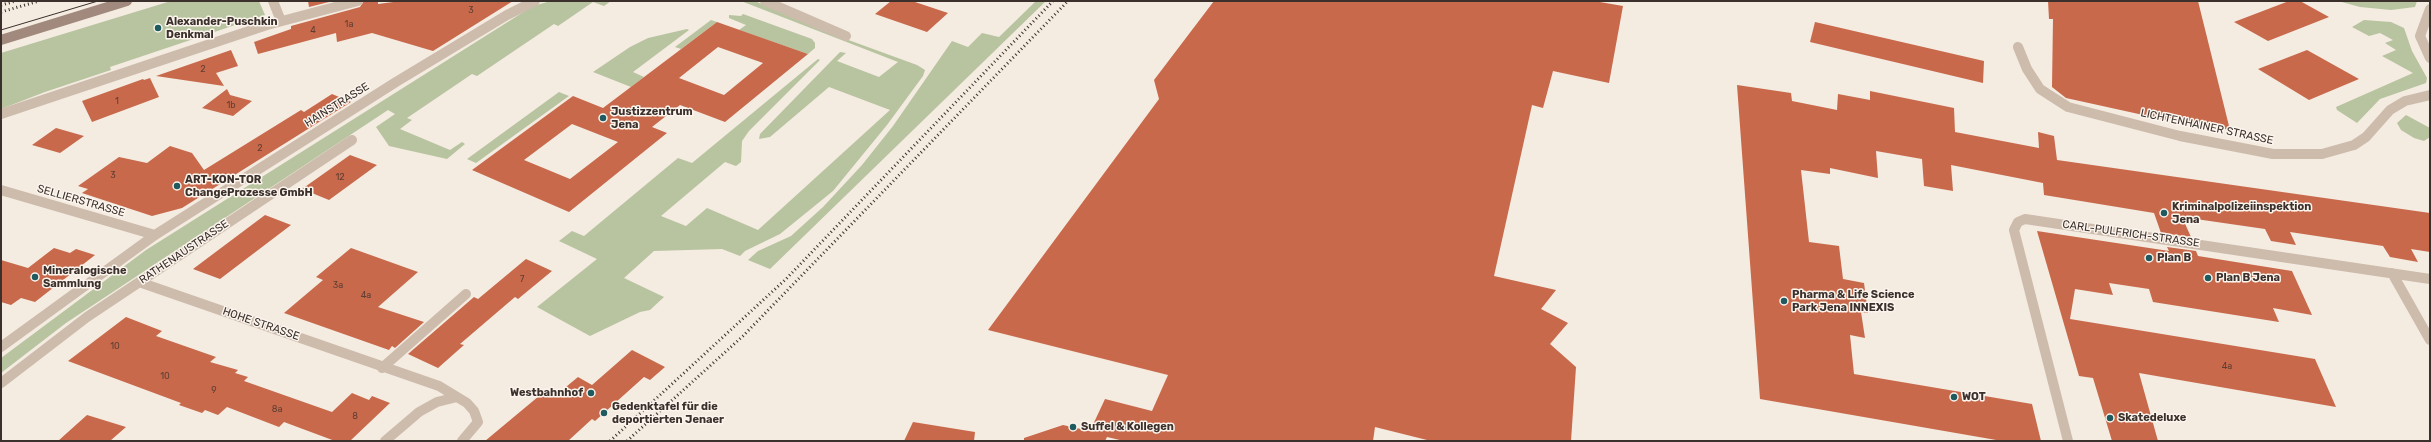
<!DOCTYPE html>
<html>
<head>
<meta charset="utf-8">
<style>
  body { margin:0 }
  #map { position:relative; width:2431px; height:442px; overflow:hidden; background:#f4ebe1; font-family:Rubik,sans-serif }
  canvas { display:block }
  .frame { position:absolute; inset:0; border:2px solid #3b302b; pointer-events:none }
</style>
</head>
<body>
<div id="map">
<canvas width="2431" height="442"></canvas>
<div class="frame"></div>
</div>
<script>
const ctx = document.querySelector('canvas').getContext('2d');
ctx.lineJoin = 'round';
function fillPath(path, color) {
  ctx.fillStyle = color;
  ctx.fill(path, 'evenodd');
}
function poly(rows) {
  const path = new Path2D();
  for (const r of rows) {
    path.moveTo(r[0], r[1]);
    for (let i = 2; i < r.length; i += 2) path.lineTo(r[i], r[i + 1]);
  }
  return path;
}
function stroke(path, color, width, dash) {
  ctx.strokeStyle = color;
  ctx.lineWidth = width;
  ctx.lineCap = dash ? 'butt' : 'round';
  ctx.setLineDash(dash || []);
  ctx.stroke(path);
}
function drawText(font, color, halo, rows, align = 'center') {
  ctx.font = font + ' Rubik,sans-serif';
  ctx.lineWidth = 3;
  ctx.setLineDash([]);
  ctx.textBaseline = 'middle';
  ctx.strokeStyle = halo;
  ctx.fillStyle = color;
  for (const [text, x, y, turn = 0] of rows) {
    ctx.save();
    ctx.translate(x, y);
    ctx.rotate((+turn || 0) * Math.PI / 180);
    ctx.textAlign = isNaN(turn) ? turn : align;
    if (halo) ctx.strokeText(text, 0, 0);
    ctx.fillText(text, 0, 0);
    ctx.restore();
  }
}
fillPath(poly([
  [171,1,259,1,265,15,110,67,111,70,45,92,1,109,1,53],
  [551,1,611,1,604,6,593,2,558,26,554,24,477,76,472,74,407,118,412,120,400,129,450,150,462,142,465,144,447,159,389,146,376,127,395,114,388,110,66,323,1,373,1,358,146,250,533,6],
  [741,1,755,1,821,30,917,65,925,70,923,76,887,125,833,191,780,234,745,251,740,256,722,249,654,251,624,278,664,297,650,310,640,312,590,336,537,307,597,259,559,241,572,231,584,236,678,158,692,163,818,59,820,60,749,131,742,141,741,162,736,166,725,162,661,216,686,226,707,208,758,230,890,110,829,87,770,137,759,139,760,134,840,52,846,53,837,61,879,77,898,62],
  [1036,1,1046,1,770,269,748,260,758,251,791,236,823,207,862,165,893,126,952,41,968,47,982,33,999,37],
  [2338,1,2417,1,2415,7,2391,10,2360,7],
  [743,14,812,39,815,43,815,48,808,54,739,30,746,25,729,18,729,15,741,16],
  [711,20,717,22,681,49,675,47],
  [2364,20,2391,22,2404,28,2412,51,2427,78,2426,83,2380,99,2357,123,2337,110,2336,107,2413,73,2382,56,2396,50,2385,43,2393,40,2380,33,2369,36,2352,27],
  [687,29,689,30,633,72,644,77,631,87,593,72,630,47,648,38],
  [559,92,569,96,476,163,467,159],
  [2406,115,2430,128,2430,137,2424,141,2414,138,2401,130,2397,123]
]), '#b8c4a0');
fillPath(poly([
  [308,1,333,1,309,7],
  [364,1,378,1,378,4,401,1,513,1,433,51,372,33,337,42,336,33,258,54,254,42,291,29,291,26,360,7],
  [891,1,912,1,948,13,927,32,875,14],
  [1214,1,1594,1,1623,6,1609,83,1553,71,1543,108,1532,105,1494,276,1556,290,1541,309,1568,323,1550,344,1576,367,1571,441,1431,441,1375,427,1373,441,1124,441,1107,437,1105,441,1024,441,1024,438,1063,425,1090,431,1105,399,1152,411,1168,375,988,330,1159,99,1154,80],
  [2048,1,2198,1,2230,130,2166,117,2166,120,2066,98,2052,87,2053,19,2049,19],
  [2289,1,2300,1,2329,17,2268,41,2234,22],
  [717,22,808,54,725,122,680,105,652,127,667,133,569,212,472,170,573,96,603,108],
  [718,47,763,63,724,95,679,78],
  [572,124,618,142,570,179,524,160],
  [1815,22,1984,61,1983,83,1810,42],
  [231,50,238,66,216,73,224,86,156,76],
  [2307,50,2359,79,2309,100,2258,69],
  [150,78,159,97,92,122,82,101,143,79,144,80],
  [1737,85,1791,93,1792,101,1837,110,1838,94,1870,100,1870,91,1954,108,1955,132,2039,148,2038,132,2054,136,2057,160,2430,213,2430,252,2411,249,2418,262,2390,257,2383,246,2290,232,2296,245,2271,241,2265,229,2182,217,2191,237,2161,233,2154,213,2044,195,2043,183,1951,165,1953,191,1924,186,1922,159,1876,151,1878,178,1830,168,1830,174,1801,170,1809,242,1839,246,1843,279,1864,283,1868,313,1861,312,1865,338,1850,335,1854,374,2032,404,2041,441,2002,441,1760,399],
  [227,89,230,95,252,101,233,116,202,108],
  [332,94,351,102,182,208,152,216,82,193,88,189,78,186,119,157,147,163,170,146,192,153,204,170,301,110,304,112],
  [56,128,84,136,60,153,32,145],
  [350,155,377,165,329,200,302,189],
  [265,215,291,225,220,279,193,269],
  [2037,231,2169,251,2167,247,2196,251,2198,256,2292,271,2312,315,2273,308,2279,322,2153,302,2149,289,2109,283,2113,295,2075,289,2070,319,2315,359,2336,407,2139,373,2158,441,2112,441,2093,378,2079,376],
  [54,248,70,253,76,249,95,255,35,302,21,298,11,305,1,302,1,260,28,268],
  [351,248,418,272,378,307,424,322,395,348,392,346,389,350,284,313,323,280,316,277],
  [526,259,552,271,518,299,515,297,460,344,464,345,438,368,408,354,474,297,478,299],
  [126,317,162,331,156,336,216,357,210,362,238,370,235,373,248,377,244,381,332,412,352,393,369,400,372,396,390,403,350,441,335,441,284,422,279,427,227,407,218,415,205,410,202,413,179,405,181,403,68,361],
  [632,350,665,367,650,380,644,377,595,421,592,419,568,441,485,441,545,391,555,396,578,377,592,385],
  [87,415,126,427,110,441,58,441],
  [913,422,975,432,974,441,904,441]
]), '#c8694b');
stroke(poly([
  [273,1,281,21],
  [765,1,846,36],
  [2430,9,2420,36,2430,58],
  [2018,47,2027,69,2040,89,2068,107,2180,136,2273,154,2322,154,2354,145,2366,137,2390,110,2405,101,2430,95],
  [1,114,267,25,358,1],
  [1,190,155,235],
  [2392,273,2430,340],
  [139,282,439,386,467,403,474,411,478,422,462,441],
  [1,347,155,235,396,82,507,15,535,1],
  [382,368,466,294],
  [1,383,87,317,352,140],
  [385,441,419,412,437,402,457,397],
  [2068,441,2014,230,2018,222,2025,219,2430,279]
]), '#cdbbac', 10);
stroke(poly([
  [1,40,127,1]
]), '#a18a7d', 10);
stroke(poly([
  [1,30,98,1]
]), '#3b302b', 1);
stroke(poly([
  [1,5,16,1],
  [1,12,39,1],
  [610,441,786,279,1053,1],
  [627,441,743,336,1068,1]
]), '#3b302b', 3, [1, 3]);
for (const [x, y, r, color] of [
  [158,28,4,"#1f5a5e"],
  [603,118,4,"#1f5a5e"],
  [177,186,4,"#1f5a5e"],
  [2164,213,4,"#1f5a5e"],
  [2149,258,4,"#1f5a5e"],
  [35,277,4,"#1f5a5e"],
  [2208,278,4,"#1f5a5e"],
  [1784,301,4,"#1f5a5e"],
  [591,393,4,"#1f5a5e"],
  [1954,397,4,"#1f5a5e"],
  [604,413,4,"#1f5a5e"],
  [2110,418,4,"#1f5a5e"],
  [1073,427,4,"#1f5a5e"]
]) {
  const dot = new Path2D();
  dot.arc(x, y, r, 0, 2 * Math.PI);
  ctx.fillStyle = color;
  ctx.fill(dot);
  stroke(dot, '#fbf5ee', 1.5);
}
drawText('9px', '#5e3e33', null, [
  ["3",471,10],
  ["1a",349,24],
  ["4",313,30],
  ["2",203,69],
  ["1",117,101],
  ["1b",231,105],
  ["2",260,148],
  ["3",113,175],
  ["12",340,177],
  ["7",522,279],
  ["3a",338,285],
  ["4a",366,295],
  ["10",115,346],
  ["4a",2227,366],
  ["10",165,376],
  ["9",214,390],
  ["8a",277,409],
  ["8",355,416]
]);
drawText('bold 11px', '#3b302b', '#fbf5ee', [
  ["Alexander-Puschkin",166,22],
  ["Denkmal",166,35],
  ["Justizzentrum",611,112],
  ["Jena",611,125],
  ["ART-KON-TOR",185,180],
  ["ChangeProzesse GmbH",185,193],
  ["Kriminalpolizeiinspektion",2172,207],
  ["Jena",2172,220],
  ["Plan B",2157,258],
  ["Mineralogische",43,271],
  ["Sammlung",43,284],
  ["Plan B Jena",2216,278],
  ["Pharma & Life Science",1792,295],
  ["Park Jena INNEXIS",1792,308],
  ["Westbahnhof",583,393,"right"],
  ["WOT",1962,397],
  ["Gedenktafel für die",612,407],
  ["deportierten Jenaer",612,420],
  ["Skatedeluxe",2118,418],
  ["Suffel & Kollegen",1081,427]
], 'left');
drawText('11px', '#3b302b', '#fbf5ee', [
  ["HAINSTRASSE",337,105,-32],
  ["LICHTENHAINER STRASSE",2207,127,12],
  ["SELLIERSTRASSE",81,201,16],
  ["CARL-PULFRICH-STRASSE",2131,234,8],
  ["RATHENAUSTRASSE",184,252,-34],
  ["HOHE STRASSE",261,324,19]
]);
</script>
</body>
</html>
